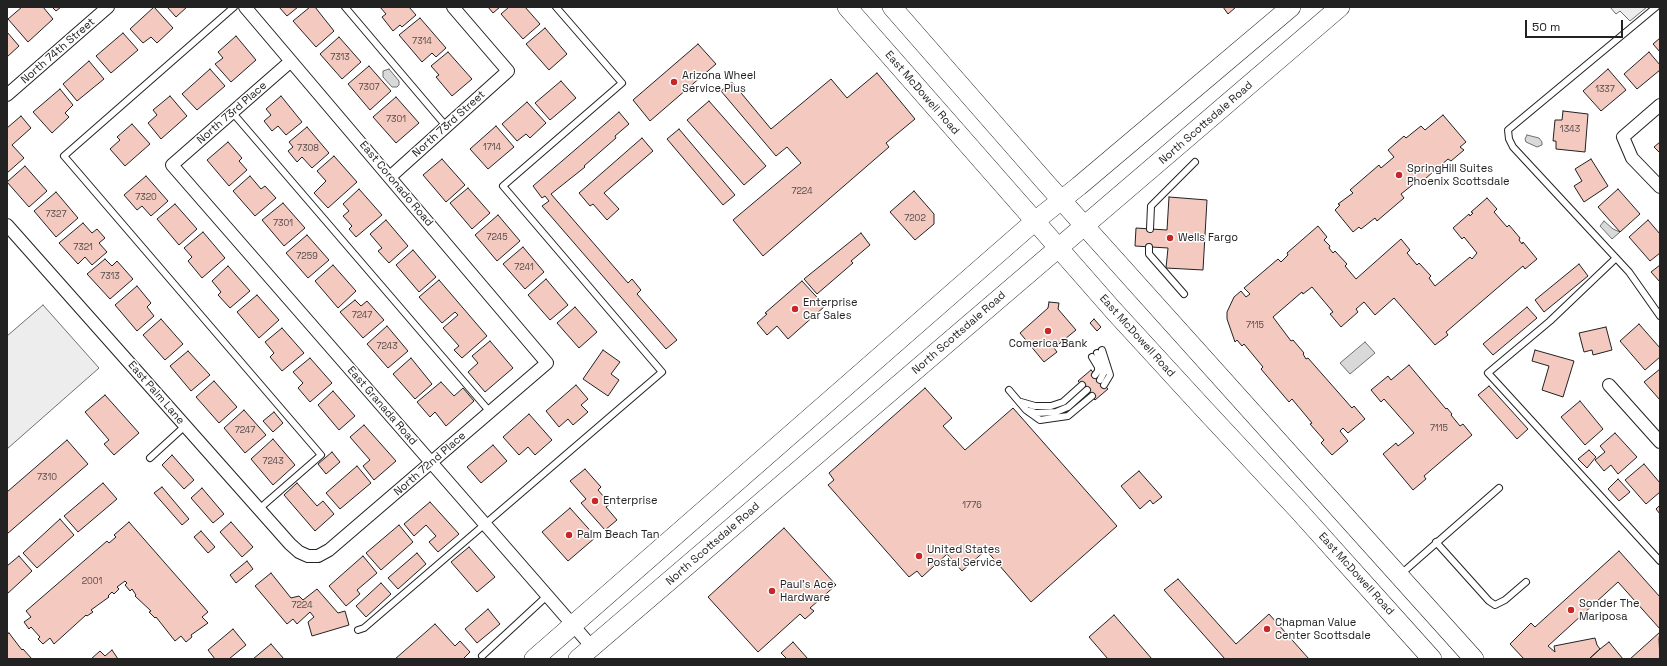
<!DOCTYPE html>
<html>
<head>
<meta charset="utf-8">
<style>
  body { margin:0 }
  #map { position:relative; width:1667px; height:666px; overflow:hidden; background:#fff; font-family:"Space Grotesk",sans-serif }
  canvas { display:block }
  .frame { position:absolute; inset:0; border:8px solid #222; pointer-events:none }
  .scale { position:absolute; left:1525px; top:20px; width:98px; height:18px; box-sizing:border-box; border:2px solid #222; border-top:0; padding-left:5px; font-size:12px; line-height:14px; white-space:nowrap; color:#222; -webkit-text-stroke:3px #fff; paint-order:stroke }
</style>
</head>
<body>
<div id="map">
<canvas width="1667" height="666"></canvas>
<div class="frame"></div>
<div class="scale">50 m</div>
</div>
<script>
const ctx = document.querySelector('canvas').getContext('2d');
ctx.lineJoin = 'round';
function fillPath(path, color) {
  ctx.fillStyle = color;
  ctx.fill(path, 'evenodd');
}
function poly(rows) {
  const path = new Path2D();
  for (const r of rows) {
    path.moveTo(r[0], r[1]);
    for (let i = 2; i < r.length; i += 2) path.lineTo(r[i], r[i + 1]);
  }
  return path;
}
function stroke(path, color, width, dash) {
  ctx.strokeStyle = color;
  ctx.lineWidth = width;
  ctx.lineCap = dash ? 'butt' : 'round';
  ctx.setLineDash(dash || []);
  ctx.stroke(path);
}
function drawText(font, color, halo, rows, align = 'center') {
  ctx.font = font + ' "Space Grotesk",sans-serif';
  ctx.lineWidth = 3;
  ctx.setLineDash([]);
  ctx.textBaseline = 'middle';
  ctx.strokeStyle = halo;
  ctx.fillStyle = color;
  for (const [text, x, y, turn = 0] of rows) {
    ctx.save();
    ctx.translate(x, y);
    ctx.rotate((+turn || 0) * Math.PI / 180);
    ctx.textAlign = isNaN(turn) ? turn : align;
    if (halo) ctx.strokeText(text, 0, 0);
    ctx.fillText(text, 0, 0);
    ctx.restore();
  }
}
const parking = poly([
  [1610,7,1647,7,1630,21,1620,11,1616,14,1610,7],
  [43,305,99,368,7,449,7,336,43,305]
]);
fillPath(parking, '#ededed');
stroke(parking, '#6f6f6f', 1);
const water = poly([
  [389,69,399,81,399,85,397,87,392,87,383,77,383,71,389,69],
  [1527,135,1539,138,1542,142,1542,145,1537,147,1526,142,1525,139,1527,135],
  [1604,221,1613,229,1620,232,1612,239,1600,226,1604,221],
  [1365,342,1375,353,1350,374,1340,363,1365,342]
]);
fillPath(water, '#d9d9d9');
stroke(water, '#6f6f6f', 1);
const building = poly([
  [22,7,43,7,53,19,28,42,8,19,22,7],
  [52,7,61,7,56,11,52,7],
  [154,7,173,28,157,43,151,37,143,43,130,29,154,7],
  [167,7,187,7,176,17,167,7],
  [279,7,298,7,287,16,279,7],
  [310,7,315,7,334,31,316,47,293,21,310,7],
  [380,7,409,7,416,15,402,27,400,25,393,31,382,17,386,14,380,7],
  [488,7,500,7,493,13,488,7],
  [509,7,525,7,540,24,523,39,501,14,509,7],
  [1223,7,1236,7,1228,14,1223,7],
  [420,18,446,48,436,57,432,53,422,62,399,35,420,18],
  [545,28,567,54,549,70,526,44,545,28],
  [7,32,19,46,7,57,7,32],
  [123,33,138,50,111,73,96,56,123,33],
  [236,36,256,60,231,82,215,64,223,58,218,52,236,36],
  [339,37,361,62,342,79,320,54,339,37],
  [1660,38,1660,52,1653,44,1660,38],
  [698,44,716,64,650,121,633,100,698,44],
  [448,52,472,79,452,96,436,77,439,75,431,66,448,52],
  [1649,52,1660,65,1660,70,1637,89,1624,74,1649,52],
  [89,61,104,79,77,101,63,84,89,61],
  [369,66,391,91,370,110,348,84,369,66],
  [210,69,225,86,197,110,182,94,210,69],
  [1608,69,1626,90,1601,111,1583,91,1608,69],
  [877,73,915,119,886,143,889,147,763,256,733,220,801,163,787,147,776,156,721,91,732,82,771,129,831,79,847,98,877,73],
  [561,81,576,98,550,120,535,103,561,81],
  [60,89,73,105,65,113,69,117,52,133,33,112,60,89],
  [170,96,187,116,161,139,148,123,157,115,153,110,170,96],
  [281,96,302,122,286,135,278,126,272,131,264,121,271,115,266,109,281,96],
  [396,97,419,123,396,143,373,117,396,97],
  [709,101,766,166,744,185,687,120,709,101],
  [527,102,546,123,530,138,526,134,517,141,502,124,527,102],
  [1563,111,1588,114,1585,152,1556,149,1556,141,1553,141,1555,120,1562,120,1563,111],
  [619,112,629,124,615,136,616,138,584,166,585,167,551,194,628,283,632,279,641,290,637,294,677,340,666,349,542,206,549,201,545,196,542,198,533,186,619,112],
  [1443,115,1466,142,1460,147,1464,150,1451,161,1448,159,1418,185,1416,182,1401,194,1404,198,1377,221,1375,218,1361,229,1359,227,1353,232,1335,210,1340,205,1338,204,1353,193,1350,190,1379,165,1381,168,1394,157,1388,150,1404,136,1406,138,1421,126,1425,130,1443,115],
  [21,116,31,128,12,145,24,158,7,173,7,128,21,116],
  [132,124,150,144,125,166,110,149,120,140,117,137,132,124],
  [496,126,514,147,488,169,470,149,496,126],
  [307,127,329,153,312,168,302,157,297,162,288,151,293,147,289,142,307,127],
  [679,129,735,195,723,205,667,139,679,129],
  [642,138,653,151,604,193,619,209,607,220,593,204,590,206,579,193,642,138],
  [228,142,242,158,239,161,247,170,229,186,207,160,228,142],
  [1660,142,1660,153,1654,147,1660,142],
  [334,156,357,182,328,208,314,193,326,181,317,171,334,156],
  [442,159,465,185,446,202,423,175,442,159],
  [1591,159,1608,186,1584,202,1574,186,1582,181,1575,169,1591,159],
  [25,166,47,191,29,207,7,182,25,166],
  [146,176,168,201,151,216,142,206,137,210,124,195,146,176],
  [250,176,261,189,265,186,276,198,255,216,233,191,250,176],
  [468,188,490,213,472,229,450,203,468,188],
  [359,189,382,215,356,237,349,229,352,226,343,216,349,211,343,204,359,189],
  [1618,189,1640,214,1620,232,1598,207,1618,189],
  [914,191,934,214,934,224,915,240,890,212,914,191],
  [56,192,78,218,56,237,34,211,56,192],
  [1169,197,1207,200,1203,270,1166,268,1168,248,1135,246,1136,228,1167,230,1169,197],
  [1487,198,1497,209,1494,212,1507,227,1509,225,1520,238,1519,240,1522,244,1523,242,1537,259,1525,269,1523,266,1446,332,1448,335,1435,345,1394,298,1375,315,1364,302,1356,309,1358,312,1341,327,1330,314,1333,312,1312,287,1303,294,1302,292,1273,317,1291,341,1293,340,1304,353,1303,354,1306,359,1308,358,1352,408,1354,406,1365,419,1348,433,1343,428,1340,431,1348,441,1332,455,1321,443,1324,440,1310,424,1312,423,1292,399,1289,402,1261,369,1263,367,1244,344,1242,346,1237,340,1235,342,1227,319,1227,312,1234,297,1241,291,1246,297,1250,294,1244,288,1278,259,1281,262,1288,255,1287,253,1318,226,1327,237,1324,240,1330,246,1329,248,1333,253,1335,251,1347,264,1345,266,1356,279,1401,239,1410,250,1407,253,1417,265,1419,263,1431,276,1429,278,1435,286,1470,257,1472,259,1477,253,1464,237,1462,239,1453,228,1469,214,1470,216,1473,213,1471,212,1487,198],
  [283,203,305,228,284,246,262,220,283,203],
  [175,204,197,229,179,245,157,219,175,204],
  [498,215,520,241,497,261,475,235,498,215],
  [386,220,408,246,389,263,378,251,382,248,370,234,386,220],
  [1648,220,1660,234,1660,253,1650,261,1629,237,1648,220],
  [83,223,92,233,97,229,105,238,99,243,107,252,92,265,85,257,78,264,59,243,83,223],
  [203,232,225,258,202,278,188,261,192,257,184,248,203,232],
  [861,233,870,245,851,261,853,263,817,294,804,279,861,233],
  [307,235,329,260,308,278,286,253,307,235],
  [523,247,544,272,525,289,503,264,523,247],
  [413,250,436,277,419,292,396,265,413,250],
  [105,259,112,266,117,261,133,279,110,299,87,274,105,259],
  [1579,264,1588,276,1544,312,1535,300,1579,264],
  [333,265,356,291,338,308,315,281,333,265],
  [1660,265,1660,282,1651,272,1660,265],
  [228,266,250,291,230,308,218,295,221,292,212,281,228,266],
  [546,279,568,305,550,320,528,295,546,279],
  [439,280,487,336,462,358,454,350,459,346,443,328,458,315,455,312,442,323,419,297,439,280],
  [802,281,825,306,788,339,777,326,767,335,757,323,767,314,765,313,802,281],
  [137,286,151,303,147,307,154,316,137,331,115,305,137,286],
  [257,295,279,320,259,338,237,312,257,295],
  [355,300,361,306,367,301,384,320,363,338,340,312,355,300],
  [1049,302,1059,303,1058,309,1076,330,1054,348,1057,352,1044,362,1020,333,1048,308,1049,302],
  [575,307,597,332,579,348,557,323,575,307],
  [1527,307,1537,318,1493,355,1483,344,1527,307],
  [161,319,183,344,165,360,143,335,161,319],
  [1094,319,1101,327,1097,331,1090,323,1094,319],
  [1639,324,1660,348,1660,357,1645,370,1620,341,1639,324],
  [387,326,408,351,388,368,367,344,387,326],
  [1606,327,1612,350,1593,355,1592,350,1584,352,1579,333,1606,327],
  [282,328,304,353,282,371,270,357,274,353,265,342,282,328],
  [490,341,513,368,485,392,468,372,478,363,472,356,490,341],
  [603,350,620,362,611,374,619,380,608,396,583,379,603,350],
  [1535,350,1574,361,1563,397,1542,390,1549,366,1532,361,1535,350],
  [188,351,210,375,191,391,170,366,188,351],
  [310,358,332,383,310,402,298,388,303,383,293,372,310,358],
  [411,358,432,384,415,399,393,374,411,358],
  [1409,365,1446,409,1447,408,1452,414,1451,415,1460,426,1463,424,1472,435,1424,476,1426,479,1413,490,1383,454,1396,443,1398,446,1414,433,1384,399,1381,402,1371,390,1388,376,1391,380,1409,365],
  [1660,369,1660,400,1644,382,1660,369],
  [1091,370,1108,389,1095,400,1078,381,1091,370],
  [214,381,237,407,219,423,196,397,214,381],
  [441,382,454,396,463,388,474,401,446,426,435,412,430,417,417,402,441,382],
  [576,385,588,399,581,405,588,412,573,425,568,419,559,427,546,411,576,385],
  [1489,386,1528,429,1517,439,1478,395,1489,386],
  [925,388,952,418,943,426,965,450,1013,408,1117,526,1031,602,986,550,962,571,947,554,922,577,917,571,909,577,828,485,834,480,829,473,925,388],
  [333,391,355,416,339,430,318,405,333,391],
  [105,395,139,433,114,455,104,444,109,440,85,412,105,395],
  [1580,401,1603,429,1585,445,1561,417,1580,401],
  [244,410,266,435,245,453,224,428,244,410],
  [274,412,283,423,273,432,263,421,274,412],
  [529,414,552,440,535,455,528,447,519,455,503,437,529,414],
  [364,425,396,461,374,480,363,466,370,460,350,437,364,425],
  [1615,433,1637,457,1618,474,1611,465,1604,471,1595,460,1605,452,1600,446,1615,433],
  [273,439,295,465,273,485,251,459,273,439],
  [67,440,88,464,7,534,7,492,67,440],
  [493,445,507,461,481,483,467,467,493,445],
  [1589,450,1596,457,1587,468,1578,459,1589,450],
  [332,452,340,462,326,474,318,464,332,452],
  [172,455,194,480,184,489,162,465,172,455],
  [1644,464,1660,483,1660,492,1646,504,1625,480,1644,464],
  [357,466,371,483,340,509,326,493,357,466],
  [585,469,601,487,598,490,610,504,606,507,617,520,605,530,581,503,586,499,570,481,585,469],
  [1139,471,1162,497,1153,504,1150,500,1140,509,1121,486,1139,471],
  [1618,479,1630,492,1619,501,1608,489,1618,479],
  [103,483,117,499,78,532,64,516,103,483],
  [297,483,317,506,323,501,334,514,315,531,284,495,297,483],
  [162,487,189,519,182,525,154,493,162,487],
  [202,488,224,514,213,523,191,498,202,488],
  [430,502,459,534,438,552,429,542,436,536,426,525,414,536,404,524,430,502],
  [1660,505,1660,514,1656,509,1660,505],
  [570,508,596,537,568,561,542,532,570,508],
  [60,519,74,535,37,568,23,553,60,519],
  [129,522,208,612,202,617,208,623,191,635,192,637,186,642,181,636,175,641,156,617,155,618,149,612,151,611,135,596,136,595,132,589,130,591,125,585,127,583,125,581,117,587,119,589,114,594,112,592,108,596,109,597,91,610,93,612,87,616,86,615,54,644,50,638,43,644,38,639,40,637,31,627,29,629,24,622,31,617,26,611,107,541,109,543,116,537,114,535,129,522],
  [231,522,253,547,242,557,220,532,231,522],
  [399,525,413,542,381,570,366,553,399,525],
  [784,528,836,585,810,608,814,611,805,619,800,614,758,652,708,597,784,528],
  [201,531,215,547,208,553,194,537,201,531],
  [469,547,495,577,477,592,451,562,469,547],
  [1619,551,1660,597,1660,629,1618,582,1548,646,1555,652,1554,646,1595,638,1597,645,1600,649,1589,659,1524,659,1510,644,1531,623,1535,627,1619,551],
  [417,553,426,564,398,589,388,578,417,553],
  [19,556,32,571,7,594,7,566,19,556],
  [363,556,377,573,357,590,360,594,346,606,329,586,363,556],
  [247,561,253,569,236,583,230,575,247,561],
  [271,573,291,598,299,596,303,600,317,589,338,613,345,611,349,625,312,636,308,622,314,617,310,612,297,624,293,619,287,624,255,586,271,573],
  [1178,579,1236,644,1269,614,1309,659,1225,659,1164,590,1178,579],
  [381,583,391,594,366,617,356,606,381,583],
  [488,609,500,624,477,643,465,629,488,609],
  [1114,615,1152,659,1108,659,1089,637,1114,615],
  [435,624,455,646,460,641,470,652,463,659,395,659,435,624],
  [233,629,246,645,229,659,215,659,208,650,233,629],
  [1660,632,1659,639,1660,659,1630,659,1660,632],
  [9,633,22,650,23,649,32,659,7,659,7,634,9,633],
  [793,642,808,659,787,659,781,653,793,642],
  [1609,642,1623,659,1589,659,1600,649,1609,642],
  [271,644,284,659,253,659,271,644],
  [112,650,118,659,91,659,100,651,105,656,112,650]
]);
fillPath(building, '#f3c9c0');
stroke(building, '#222', 1);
const service = poly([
  [234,7,64,156,321,455,259,509],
  [345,7,446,126],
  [1656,7,1508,130,1509,139,1513,147,1629,272,1660,316],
  [232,112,490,412],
  [1150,229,1151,206,1195,162],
  [1149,247,1149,254,1184,294],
  [1615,259,1550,321,1488,373,1660,561],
  [1102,350,1110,375,1104,385],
  [1097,353,1104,372,1100,380],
  [1092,357,1098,367,1098,371,1095,375],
  [1009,390,1026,410,1040,420,1068,416,1092,396],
  [1021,402,1035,406,1051,406,1063,402,1082,385],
  [1030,411,1036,413,1056,412,1068,407,1087,390],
  [150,458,185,426],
  [1436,542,1489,601,1495,605,1505,600,1526,582],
  [1401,574,1499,488],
  [358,630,364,628,662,372,503,186,622,83,556,7],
  [482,656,548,595]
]);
const minor = poly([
  [291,61,172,165,592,647],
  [7,95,108,7],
  [1660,105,1623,137,1632,158,1660,187],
  [390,177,508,71,453,7],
  [7,225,290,544,299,552,308,556,318,556,329,550,547,363,245,7],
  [1609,385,1660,442]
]);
const primary = poly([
  [847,7,1113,310,1203,408,1299,511,1432,659],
  [892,7,1046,183,1474,659],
  [534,659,1035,221,1079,186,1291,7],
  [578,659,1340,7]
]);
stroke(service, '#222', 8);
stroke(minor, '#222', 14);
stroke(primary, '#222', 20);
stroke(service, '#fff', 6);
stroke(minor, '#fff', 12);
stroke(primary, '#fff', 19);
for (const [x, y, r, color] of [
  [674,82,4,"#c62828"],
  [1399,175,4,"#c62828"],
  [1170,238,4,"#c62828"],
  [795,309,4,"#c62828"],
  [1048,331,4,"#c62828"],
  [595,501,4,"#c62828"],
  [569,535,4,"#c62828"],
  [919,556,4,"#c62828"],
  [772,591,4,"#c62828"],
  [1571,610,4,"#c62828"],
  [1267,629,4,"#c62828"]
]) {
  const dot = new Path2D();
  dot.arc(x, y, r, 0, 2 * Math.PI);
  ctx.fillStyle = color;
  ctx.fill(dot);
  stroke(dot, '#fff', 1.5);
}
drawText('9px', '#564c4a', null, [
  ["7314",422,42],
  ["7313",340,58],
  ["7307",369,88],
  ["1337",1605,90],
  ["7301",396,120],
  ["1343",1570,130],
  ["1714",492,148],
  ["7308",308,149],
  ["7224",802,192],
  ["7320",146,198],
  ["7327",56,215],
  ["7202",915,219],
  ["7301",283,224],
  ["7245",497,238],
  ["7321",83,248],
  ["7259",307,257],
  ["7241",524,268],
  ["7313",110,277],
  ["7247",362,316],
  ["7115",1255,326],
  ["7243",387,347],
  ["7115",1439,429],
  ["7247",245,431],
  ["7243",273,462],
  ["7310",47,478],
  ["1776",972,506],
  ["2001",92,582],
  ["7224",302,606]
]);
drawText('11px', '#222', '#fff', [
  ["North 74th Street",58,51,-41],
  ["East McDowell Road",922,93,49],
  ["North 73rd Place",232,113,-41],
  ["North Scottsdale Road",1206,123,-41],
  ["North 73rd Street",449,124,-42],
  ["East Coronado Road",396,184,50],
  ["North Scottsdale Road",959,333,-41],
  ["East McDowell Road",1137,336,48],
  ["East Palm Lane",156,393,49],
  ["East Granada Road",382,406,49],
  ["North 72nd Place",430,464,-41],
  ["North Scottsdale Road",713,544,-41],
  ["East McDowell Road",1356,574,48]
]);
drawText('11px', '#222', '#fff', [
  ["Arizona Wheel",682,76],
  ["Service Plus",682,89],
  ["SpringHill Suites",1407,169],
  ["Phoenix Scottsdale",1407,182],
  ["Wells Fargo",1178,238],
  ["Enterprise",803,303],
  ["Car Sales",803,316],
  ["Comerica Bank",1048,344,"center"],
  ["Enterprise",603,501],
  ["Palm Beach Tan",577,535],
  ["United States",927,550],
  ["Postal Service",927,563],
  ["Paul's Ace",780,585],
  ["Hardware",780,598],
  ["Sonder The",1579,604],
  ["Mariposa",1579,617],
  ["Chapman Value",1275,623],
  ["Center Scottsdale",1275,636]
], 'left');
</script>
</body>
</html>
